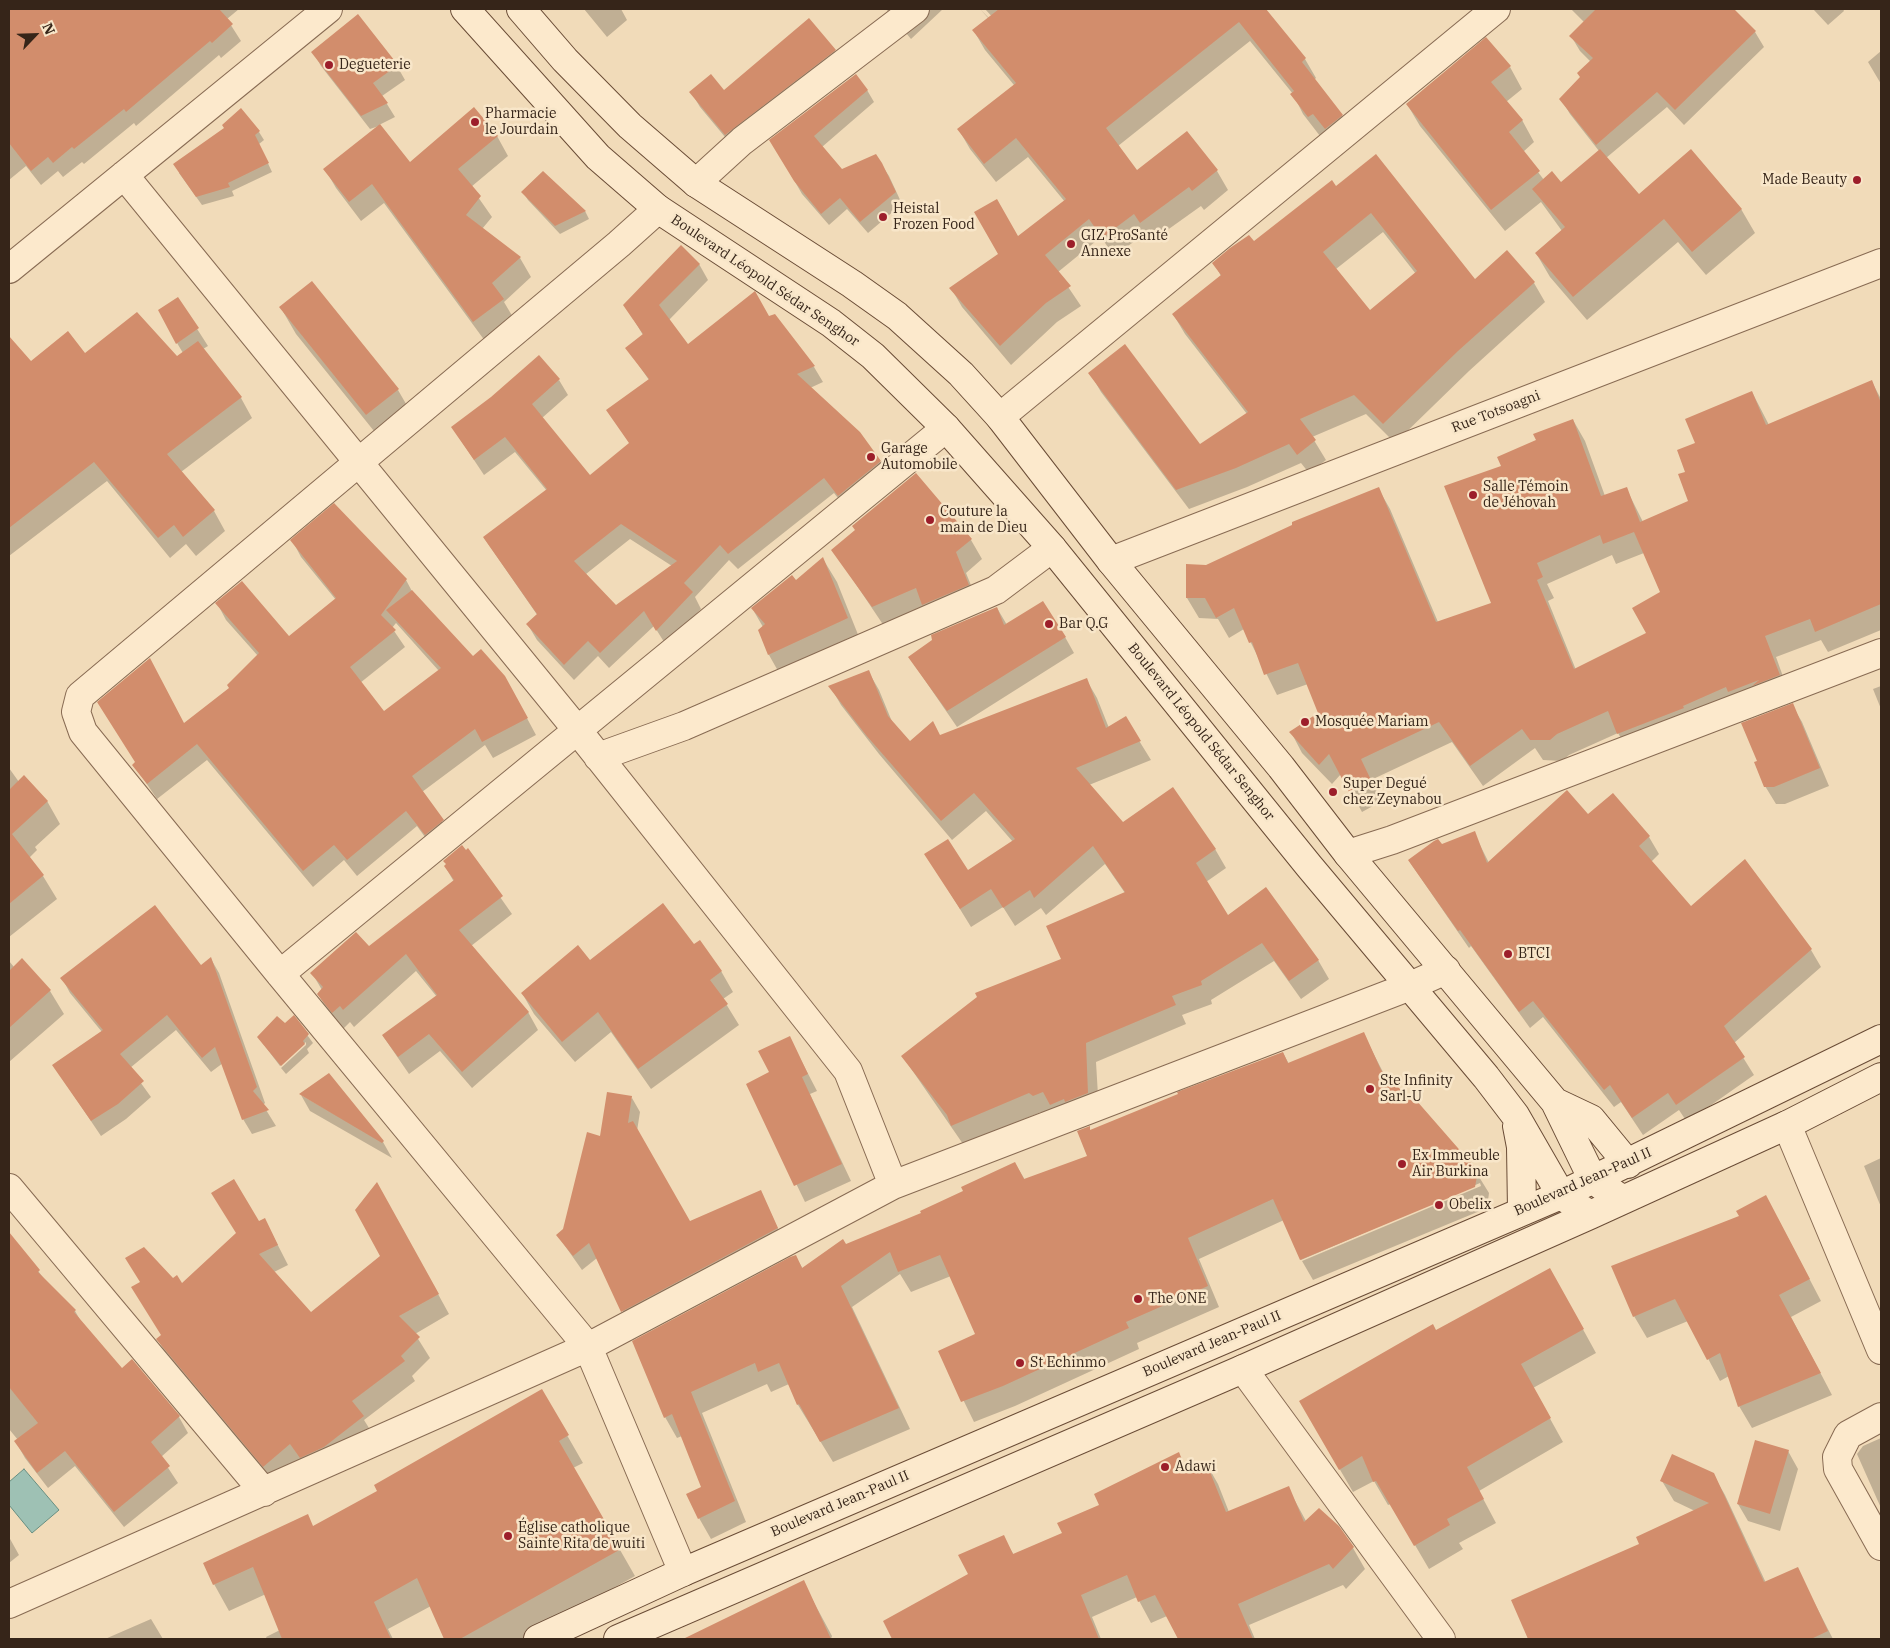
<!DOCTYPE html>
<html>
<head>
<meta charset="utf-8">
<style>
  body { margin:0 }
  #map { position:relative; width:1890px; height:1648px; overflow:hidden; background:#f1dbb9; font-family:"IBM Plex Serif",serif }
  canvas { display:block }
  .frame { position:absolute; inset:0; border:10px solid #362519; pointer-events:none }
  .north { position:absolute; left:10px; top:10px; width:50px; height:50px; -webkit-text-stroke:4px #f8e6c9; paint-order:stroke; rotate:66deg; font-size:14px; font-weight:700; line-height:20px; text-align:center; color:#362519 }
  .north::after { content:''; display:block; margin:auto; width:18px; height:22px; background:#362519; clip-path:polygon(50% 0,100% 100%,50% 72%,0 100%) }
</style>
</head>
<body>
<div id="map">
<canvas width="1890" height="1648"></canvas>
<div class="frame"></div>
<div class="north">N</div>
</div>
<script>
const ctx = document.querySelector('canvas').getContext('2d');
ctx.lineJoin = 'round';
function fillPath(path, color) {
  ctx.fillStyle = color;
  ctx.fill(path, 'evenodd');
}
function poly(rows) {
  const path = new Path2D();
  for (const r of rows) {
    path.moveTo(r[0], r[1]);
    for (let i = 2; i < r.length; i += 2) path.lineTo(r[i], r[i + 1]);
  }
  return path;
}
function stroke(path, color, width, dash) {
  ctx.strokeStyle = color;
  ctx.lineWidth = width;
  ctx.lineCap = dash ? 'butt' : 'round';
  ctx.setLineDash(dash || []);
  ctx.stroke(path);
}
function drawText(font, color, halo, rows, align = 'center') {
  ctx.font = font + ' "IBM Plex Serif",serif';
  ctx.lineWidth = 5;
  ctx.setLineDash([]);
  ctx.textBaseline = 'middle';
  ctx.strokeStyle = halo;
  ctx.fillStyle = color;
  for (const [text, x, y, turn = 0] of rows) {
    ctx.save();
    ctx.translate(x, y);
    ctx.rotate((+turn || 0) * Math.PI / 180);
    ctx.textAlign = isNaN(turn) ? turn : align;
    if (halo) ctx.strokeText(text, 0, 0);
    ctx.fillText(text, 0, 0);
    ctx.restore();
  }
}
const water = poly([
  [24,1469,59,1510,32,1533,9,1505,9,1482,24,1469]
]);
fillPath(water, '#9ec1b4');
stroke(water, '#668e81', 1);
fillPath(poly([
  [9,9,39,9,61,36,95,9,239,9,227,19,241,41,221,58,219,55,136,126,134,123,84,164,82,162,63,177,58,171,41,185,26,166,9,180],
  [584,9,621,9,627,20,607,37],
  [886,9,943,9,911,39],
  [980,9,993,22,995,20,985,9,1264,9,1305,59,1316,78,1314,80,1342,116,1353,135,1337,148,1325,132,1320,136,1303,114,1293,94,1250,41,1118,146,1137,172,1187,133,1217,171,1228,190,1204,210,1201,206,1152,241,1146,233,1114,256,1101,237,1058,272,1081,306,1057,322,1011,365,962,307,951,288,1000,255,1065,202,1028,157,996,182,970,149,959,130,1014,85,985,50,974,31,989,19],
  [1571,9,1732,9,1755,32,1764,47,1684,125,1667,107,1606,158,1639,195,1741,209,1755,233,1706,275,1678,242,1587,320,1550,277,1536,253,1562,231,1541,202,1505,231,1420,126,1407,104,1510,67,1522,89,1506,102,1522,120,1534,142,1523,152,1544,180,1561,184,1599,151,1570,114,1561,99,1581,78,1591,62,1580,51,1571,36,1584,22],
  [1813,9,1843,9,1844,11,1828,25],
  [358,16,397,66,405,80,382,96,395,117,379,125,409,164,497,136,508,156,471,187,492,217,482,229,520,258,531,277,504,302,514,319,485,341,384,203,361,221,336,188,325,169,379,126,370,129,321,66,313,52],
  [835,51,843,66,735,149,700,107,691,92,724,92],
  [1881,51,1881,84,1868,62],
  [867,90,874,102,822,147,842,171,881,164,889,176,902,204,868,233,847,209,829,225,802,194,771,140],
  [225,128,259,132,264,140,259,144,272,172,232,191,234,196,202,205,179,173],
  [1336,187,1475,281,1534,283,1545,302,1469,371,1395,443,1366,414,1312,437,1326,460,1309,473,1301,463,1247,487,1189,509,1101,392,1090,373,1200,445,1247,414,1185,334,1173,314,1221,276,1214,263,1253,243],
  [1383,232,1416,274,1370,311,1336,269],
  [523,192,585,211,589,219,560,234,528,200],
  [699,264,708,280,669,320,688,346,775,315,814,367,823,382,810,388,880,461,889,477,848,511,834,493,738,569,729,560,695,597,701,609,666,645,654,626,609,668,598,656,574,680,537,640,528,625,538,616,484,538,547,491,515,452,484,475,452,427,559,380,568,395,542,418,590,477,630,444,608,410,649,380,627,348,643,335,625,305],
  [630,539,672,566,616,607,586,574],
  [178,299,208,346,203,349,241,398,252,418,181,472,214,511,225,531,196,556,186,544,170,558,107,481,9,556,9,339,31,363,85,355,177,357,183,353,177,343],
  [281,308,398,390,413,416,382,441,296,334],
  [1872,382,1881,399,1881,630,1828,652,1821,640,1776,657,1790,696,1630,754,1618,733,1569,755,1562,761,1543,760,1535,748,1483,786,1452,742,1371,780,1382,801,1362,812,1341,774,1332,784,1302,753,1291,732,1319,713,1308,684,1277,695,1244,629,1229,638,1218,619,1199,618,1187,598,1206,566,1378,488,1390,509,1438,622,1492,604,1503,467,1537,441,1573,420,1585,441,1605,496,1626,488,1643,522,1690,502,1686,472,1697,444,1752,392,1769,425],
  [1644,553,1661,593,1648,634,1576,670,1548,601,1554,598,1547,584,1612,555,1616,564],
  [856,530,971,540,982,559,966,573,979,605,884,626,833,550],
  [292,540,406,580,414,595,473,658,514,694,536,735,493,758,485,745,422,792,452,837,435,851,417,826,357,876,344,860,313,887,207,760,157,799,134,765,230,688,258,656,226,620,217,603,289,637,336,600,301,557],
  [396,623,439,671,384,713,360,683,405,647,392,628],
  [823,559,837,582,861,642,782,678,769,655,759,631,763,627,752,608,796,582],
  [997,608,1007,625,1065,637,1074,653,957,727,909,657,934,640,933,636],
  [868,671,879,690,893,724,910,743,940,736,1086,679,1097,698,1109,728,1125,718,1151,760,1089,785,1123,824,1215,849,1226,868,1206,882,1227,916,1318,960,1329,979,1301,999,1274,961,1211,1000,1212,1004,1182,1015,1186,1024,1096,1062,1099,1112,1044,1114,1041,1112,963,1144,903,1057,1063,960,1125,893,1105,864,1046,915,1041,908,1015,926,1003,907,971,927,926,854,968,872,1013,842,986,811,952,840,879,754,841,705,830,686],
  [1881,686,1881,709,1873,689],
  [1792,705,1802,722,1829,786,1785,804,1776,804,1765,786,1759,761],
  [9,768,19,782,47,801,60,824,35,847,37,850,29,858,43,876,57,899,9,937],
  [1613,795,1649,837,1659,854,1651,862,1691,908,1745,861,1811,950,1821,967,1734,1043,1754,1075,1687,1122,1679,1110,1643,1135,1621,1102,1614,1107,1543,1017,1530,1028,1471,946,1469,948,1409,861,1474,833,1489,863,1588,816],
  [467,850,512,914,471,946,528,1012,538,1030,472,1088,440,1051,409,1074,383,1036,437,997,416,971,354,1027,350,1022,343,1029,328,1011,318,994,322,990,312,973,369,948,454,882,445,866],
  [694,946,721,971,733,992,723,999,739,1025,651,1089,611,1032,575,1062,534,1014,522,993,589,961],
  [211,959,219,973,265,1103,263,1105,276,1126,252,1134,243,1119,223,1063,211,1072,176,1030,130,1068,151,1097,126,1119,101,1136,54,1066,102,1032,70,993,62,978,201,966],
  [22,960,50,991,64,1014,9,1062,9,961,14,967],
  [294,1017,313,1043,307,1049,309,1053,286,1074,281,1068,306,1045,306,1042,280,1066,258,1037,285,1025],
  [1363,1033,1385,1076,1476,1172,1489,1193,1487,1208,1313,1280,1302,1261,1481,1186,1480,1183,1301,1260,1284,1220,1199,1259,1219,1307,1137,1343,1139,1349,1015,1406,974,1422,940,1352,977,1335,951,1276,911,1292,900,1274,852,1307,910,1429,833,1462,798,1405,789,1384,771,1392,767,1384,702,1413,746,1522,711,1539,699,1518,703,1488,682,1436,677,1438,665,1417,796,1257,803,1269,846,1245,923,1214,1015,1163,1025,1180,1089,1157,1089,1128,1091,1131,1283,1053,1289,1064],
  [789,1037,817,1091,810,1094,851,1181,805,1202,748,1084,770,1073],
  [301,1095,383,1142,392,1158,310,1111],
  [632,1098,640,1112,637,1131,689,1222,761,1192,785,1244,630,1326,597,1258,582,1270,558,1236,564,1230,601,1137],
  [1881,1158,1881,1207,1864,1166],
  [388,1203,449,1314,415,1334,430,1358,412,1376,415,1381,364,1420,374,1436,275,1486,169,1359,158,1340,162,1336,173,1280,182,1285,265,1220,288,1265,274,1272,311,1314,382,1256],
  [1741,1217,1778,1219,1821,1301,1791,1317,1832,1395,1752,1428,1739,1406,1729,1376,1720,1381,1688,1321,1647,1338,1634,1316],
  [15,1241,45,1280,75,1311,82,1323,122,1370,132,1361,179,1417,188,1433,161,1457,178,1483,124,1527,75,1466,48,1488,25,1458,16,1442,18,1440,9,1429,9,1245],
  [1563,1293,1596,1353,1533,1388,1563,1442,1479,1491,1496,1523,1459,1543,1463,1549,1429,1569,1391,1504,1388,1505,1374,1481,1353,1492,1300,1401,1436,1331],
  [541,1390,583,1463,573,1468,635,1576,522,1639,445,1639,431,1606,388,1629,393,1639,267,1639,266,1637,280,1630,266,1594,229,1611,214,1584,379,1492],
  [1881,1438,1881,1508,1857,1454,1863,1446],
  [1788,1451,1798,1469,1780,1531,1748,1521,1738,1504],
  [1179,1454,1188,1470,1206,1463,1218,1484,1229,1512,1288,1488,1306,1521,1353,1548,1365,1569,1346,1589,1343,1585,1249,1625,1255,1639,1180,1639,1167,1616,1151,1623,1137,1597,1092,1617,1101,1639,983,1639,960,1608,969,1575,1003,1537,1014,1555,1063,1534,1101,1505],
  [1713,1474,1725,1495,1766,1583,1797,1569,1833,1639,1529,1639,1512,1601,1641,1544,1695,1511,1674,1501,1662,1481],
  [9,1537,19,1555,9,1563],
  [803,1582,832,1636,831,1639,719,1639],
  [151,1619,163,1639,105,1639],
  [942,1619,951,1639,893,1639,885,1622]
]), '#0003');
fillPath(poly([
  [9,9,219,9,233,24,212,43,210,41,126,112,124,109,74,149,72,147,53,163,48,157,31,171,9,143],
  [999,9,1266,9,1306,58,1302,62,1343,115,1325,129,1313,114,1308,117,1290,94,1294,91,1239,22,1106,128,1137,170,1187,131,1218,170,1192,191,1189,187,1140,223,1134,214,1102,238,1089,219,1045,255,1071,286,1046,303,1000,346,949,288,998,254,974,212,997,199,1018,236,1066,199,1016,138,984,164,957,129,1016,83,972,30],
  [1596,9,1734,9,1756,31,1675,110,1657,92,1596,145,1559,99,1580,77,1577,73,1593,58,1569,36],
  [358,14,398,65,373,83,388,103,361,116,311,52],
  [809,18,836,50,725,135,689,92,711,74,724,90],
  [1486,37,1511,66,1491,82,1523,120,1509,132,1540,171,1491,210,1406,104],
  [856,74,868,90,814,136,842,169,876,154,882,163,896,192,860,222,840,198,821,214,794,181,769,140],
  [474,107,498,136,458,169,481,196,466,215,521,257,492,283,504,299,473,322,372,184,349,202,323,169,380,124,410,162],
  [241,108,260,131,255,135,269,163,228,183,230,187,196,197,173,164,224,128,222,125],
  [1600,149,1639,194,1691,149,1742,209,1692,252,1664,219,1573,297,1535,253,1565,227,1532,189,1552,171,1561,182],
  [1376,154,1475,279,1507,250,1535,282,1458,351,1383,424,1354,395,1300,419,1316,440,1297,455,1289,444,1236,468,1176,490,1088,373,1125,344,1200,444,1248,412,1172,314,1221,275,1212,263,1230,248,1249,235,1254,241,1332,180,1336,186],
  [1371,213,1417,271,1370,310,1323,252],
  [543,171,586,211,555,226,521,192],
  [681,245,700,264,659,305,688,344,755,291,769,316,775,314,815,366,797,374,860,432,881,461,838,496,824,478,728,554,720,545,684,583,693,592,656,631,644,611,600,653,588,641,564,665,526,624,537,614,483,537,547,489,505,437,474,460,451,427,491,397,539,355,560,379,532,404,590,475,629,443,606,410,649,379,625,348,643,334,623,305],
  [621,524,677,561,616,605,574,561],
  [312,281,399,389,366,415,279,307],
  [178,297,199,328,176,344,158,310],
  [137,312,177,356,198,341,242,397,167,454,215,510,183,537,174,525,158,538,94,462,9,528,9,336,31,361,68,331,85,353],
  [1872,380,1881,403,1881,604,1815,632,1810,619,1765,636,1780,675,1752,686,1759,680,1728,692,1726,687,1683,706,1684,708,1617,734,1608,711,1557,734,1550,740,1530,740,1522,729,1470,766,1439,722,1361,759,1371,780,1349,792,1329,754,1319,765,1289,732,1318,713,1298,663,1264,675,1252,642,1249,643,1234,608,1216,618,1205,598,1186,598,1186,564,1206,565,1292,525,1292,522,1379,487,1436,622,1491,603,1444,486,1501,466,1497,457,1536,440,1533,434,1573,419,1601,496,1627,487,1640,522,1688,501,1678,474,1685,472,1677,450,1695,443,1685,419,1752,391,1766,425],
  [1634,532,1660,592,1632,608,1646,633,1574,669,1537,580,1543,577,1537,563,1600,535,1603,544],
  [916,473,972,539,956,552,969,585,922,605,916,588,872,607,831,550,855,530,852,526],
  [334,503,407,579,381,615,396,630,350,667,384,711,441,668,386,610,412,590,473,656,481,649,505,676,528,718,482,742,475,729,412,776,444,820,425,835,406,811,347,860,334,845,303,871,197,744,147,784,132,765,135,762,97,702,150,658,184,723,229,688,227,685,259,653,215,603,242,581,289,636,336,598,290,540],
  [823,557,848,618,768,655,758,630,765,624,751,608,792,575,796,580],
  [1043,601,1066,637,947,711,908,657,932,640,931,635,997,607,1004,625],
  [869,670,888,716,910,741,933,721,940,735,1087,678,1106,728,1126,716,1141,741,1076,768,1123,822,1173,787,1216,849,1196,863,1228,915,1266,887,1319,960,1289,981,1262,943,1201,981,1202,985,1172,996,1176,1005,1086,1043,1088,1093,1065,1102,1064,1099,1050,1105,1043,1092,1033,1096,1029,1093,951,1126,947,1115,901,1056,977,997,975,993,1061,959,1046,926,1125,892,1093,846,1034,898,1030,890,1003,908,991,889,960,909,924,854,948,839,968,870,1015,839,974,793,941,821,866,735,828,686],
  [1793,703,1820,768,1774,787,1764,787,1754,762,1757,761,1741,723],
  [24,775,48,801,12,834,44,875,9,904,9,790],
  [1567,790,1588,814,1613,793,1650,836,1639,846,1691,906,1745,859,1812,949,1724,1026,1745,1057,1676,1105,1668,1093,1632,1118,1610,1085,1604,1090,1533,1001,1519,1012,1460,930,1458,931,1408,860,1434,841,1438,839,1442,844,1475,831,1487,863],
  [462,845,466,850,468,848,503,896,459,930,529,1012,462,1072,429,1034,398,1057,382,1035,437,995,406,954,343,1010,340,1006,332,1013,317,994,323,987,310,973,356,932,369,946,454,880,444,866,446,864,443,861],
  [663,903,694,944,700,940,722,971,710,980,728,1004,638,1069,598,1012,562,1042,521,993,578,945,590,960],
  [155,905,201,965,211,957,257,1087,253,1091,269,1110,242,1120,215,1047,202,1058,167,1015,120,1054,144,1081,118,1104,91,1121,52,1065,103,1030,60,978],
  [22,958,51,990,9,1028,9,971],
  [294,1015,309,1034,303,1041,305,1044,281,1066,257,1037,277,1016,285,1023],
  [1364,1032,1381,1070,1412,1101,1416,1100,1478,1171,1475,1187,1300,1260,1273,1199,1188,1238,1208,1286,1126,1322,1129,1328,1003,1386,961,1402,938,1351,975,1334,940,1255,898,1272,890,1252,841,1286,899,1408,820,1442,799,1404,797,1405,779,1363,758,1372,755,1363,691,1392,735,1501,698,1519,686,1494,701,1487,672,1414,664,1418,632,1341,790,1257,796,1255,802,1268,843,1239,846,1244,921,1213,920,1211,963,1191,961,1187,1015,1162,1024,1179,1087,1156,1077,1131,1090,1126,1090,1130,1178,1094,1177,1092,1283,1052,1288,1063],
  [790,1036,808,1074,802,1077,842,1164,794,1186,746,1084,769,1072,758,1051],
  [329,1073,384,1141,382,1143,299,1094],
  [607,1092,632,1096,628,1123,633,1121,690,1221,761,1190,778,1228,621,1312,589,1243,573,1256,556,1235,563,1229,587,1132,600,1136],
  [234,1179,259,1221,265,1218,278,1245,259,1254,311,1312,380,1256,355,1210,377,1182,439,1294,399,1316,420,1337,401,1356,405,1361,352,1401,364,1416,324,1447,300,1458,290,1444,263,1467,156,1339,161,1335,131,1287,140,1282,125,1258,144,1247,173,1278,177,1275,182,1283,236,1233,211,1193],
  [1766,1195,1810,1279,1779,1295,1821,1373,1738,1407,1720,1353,1707,1360,1675,1299,1633,1317,1611,1266,1739,1216,1736,1211],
  [9,1232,40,1270,38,1272,76,1310,74,1312,122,1368,132,1359,180,1416,151,1442,170,1466,114,1512,65,1451,37,1473,14,1441,38,1423,9,1387],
  [1550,1268,1584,1329,1521,1364,1551,1418,1467,1467,1484,1499,1447,1519,1450,1525,1414,1546,1376,1481,1373,1482,1362,1456,1339,1470,1299,1401,1433,1324,1436,1330],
  [542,1389,569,1435,559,1441,621,1549,460,1639,444,1639,417,1578,374,1602,391,1639,282,1639,253,1567,213,1585,203,1563,308,1514,313,1526,377,1491,374,1485],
  [1755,1440,1789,1450,1770,1514,1737,1504],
  [1179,1452,1186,1470,1206,1462,1226,1512,1289,1486,1304,1522,1319,1508,1339,1526,1354,1547,1333,1569,1329,1564,1238,1604,1253,1639,1178,1639,1155,1595,1138,1602,1127,1575,1081,1595,1099,1639,892,1639,883,1621,968,1574,958,1555,1004,1535,1013,1554,1062,1533,1057,1523,1099,1505,1094,1494],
  [1672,1454,1714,1473,1764,1582,1798,1567,1828,1631,1811,1639,1528,1639,1511,1600,1639,1544,1636,1537,1709,1503,1660,1481],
  [804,1580,831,1639,683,1639]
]), '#d28d6c');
const street = poly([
  [124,175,578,731,848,1071,893,1185],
  [696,183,742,141,915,9],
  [658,209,619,244,80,696,76,712,83,732,280,974,588,1347,683,1572],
  [9,269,328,9],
  [1000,417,1496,9],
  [1111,561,1881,263],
  [598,757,684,726,996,590,1052,548],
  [1348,854,1392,840,1881,653],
  [280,974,946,428],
  [1787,1125,1881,1350],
  [9,1188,264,1492],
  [1243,1369,1441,1639],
  [1881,1417,1848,1435,1837,1457,1838,1469,1881,1546],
  [9,1604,588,1347,893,1185,1408,987,1446,970]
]);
const secondary = poly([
  [465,9,598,157,658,209,831,323,873,356,946,428,1052,548,1309,866,1486,1077,1515,1115,1561,1195,1590,1215],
  [521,9,565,60,630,126,696,183,852,284,897,316,961,374,1000,417,1111,561,1281,767,1348,854,1555,1102,1593,1180,1622,1199],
  [1555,1102,1591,1119,1628,1164],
  [1517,1126,1521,1147,1522,1210],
  [538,1639,683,1572,1561,1195,1881,1039],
  [618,1639,1243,1369,1590,1215,1787,1125,1881,1077]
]);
stroke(street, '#886b53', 30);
stroke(secondary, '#6a4c36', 30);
stroke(street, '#fce9cc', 28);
stroke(secondary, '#fce9cc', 28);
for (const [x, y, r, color] of [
  [329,65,5,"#9c1e2a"],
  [475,122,5,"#9c1e2a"],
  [1857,180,5,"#9c1e2a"],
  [883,217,5,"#9c1e2a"],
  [1071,244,5,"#9c1e2a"],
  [871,457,5,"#9c1e2a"],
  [1473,495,5,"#9c1e2a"],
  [930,520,5,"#9c1e2a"],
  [1049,624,5,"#9c1e2a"],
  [1305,722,5,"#9c1e2a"],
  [1333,792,5,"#9c1e2a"],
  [1508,954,5,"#9c1e2a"],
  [1370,1089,5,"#9c1e2a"],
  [1402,1164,5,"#9c1e2a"],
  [1439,1205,5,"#9c1e2a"],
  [1138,1299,5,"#9c1e2a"],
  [1020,1363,5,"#9c1e2a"],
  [1165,1467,5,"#9c1e2a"],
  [508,1536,5,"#9c1e2a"]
]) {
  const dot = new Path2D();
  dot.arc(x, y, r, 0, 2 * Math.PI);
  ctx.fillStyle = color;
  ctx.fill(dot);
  stroke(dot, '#f8e6c9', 2);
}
drawText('14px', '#362519', '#f8e6c9', [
  ["Degueterie",339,65],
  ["Pharmacie",485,114],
  ["le Jourdain",485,130],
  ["Made Beauty",1847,180,"right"],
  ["Heistal",893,209],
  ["Frozen Food",893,225],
  ["GIZ ProSanté",1081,236],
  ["Annexe",1081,252],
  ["Garage",881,449],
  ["Automobile",881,465],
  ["Salle Témoin",1483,487],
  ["de Jéhovah",1483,503],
  ["Couture la",940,512],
  ["main de Dieu",940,528],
  ["Bar Q.G",1059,624],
  ["Mosquée Mariam",1315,722],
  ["Super Degué",1343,784],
  ["chez Zeynabou",1343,800],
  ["BTCI",1518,954],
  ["Ste Infinity",1380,1081],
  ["Sarl-U",1380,1097],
  ["Ex Immeuble",1412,1156],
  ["Air Burkina",1412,1172],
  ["Obelix",1449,1205],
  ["The ONE",1148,1299],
  ["St Echinmo",1030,1363],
  ["Adawi",1175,1467],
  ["Église catholique",518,1528],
  ["Sainte Rita de wuiti",518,1544]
], 'left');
drawText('14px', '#362519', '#f8e6c9', [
  ["Boulevard Léopold Sédar Senghor",765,281,34],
  ["Rue Totsoagni",1496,412,-21],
  ["Boulevard Léopold Sédar Senghor",1201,732,51],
  ["Boulevard Jean-Paul II",1583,1182,-24],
  ["Boulevard Jean-Paul II",1212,1344,-23],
  ["Boulevard Jean-Paul II",840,1504,-23]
]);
</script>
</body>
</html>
